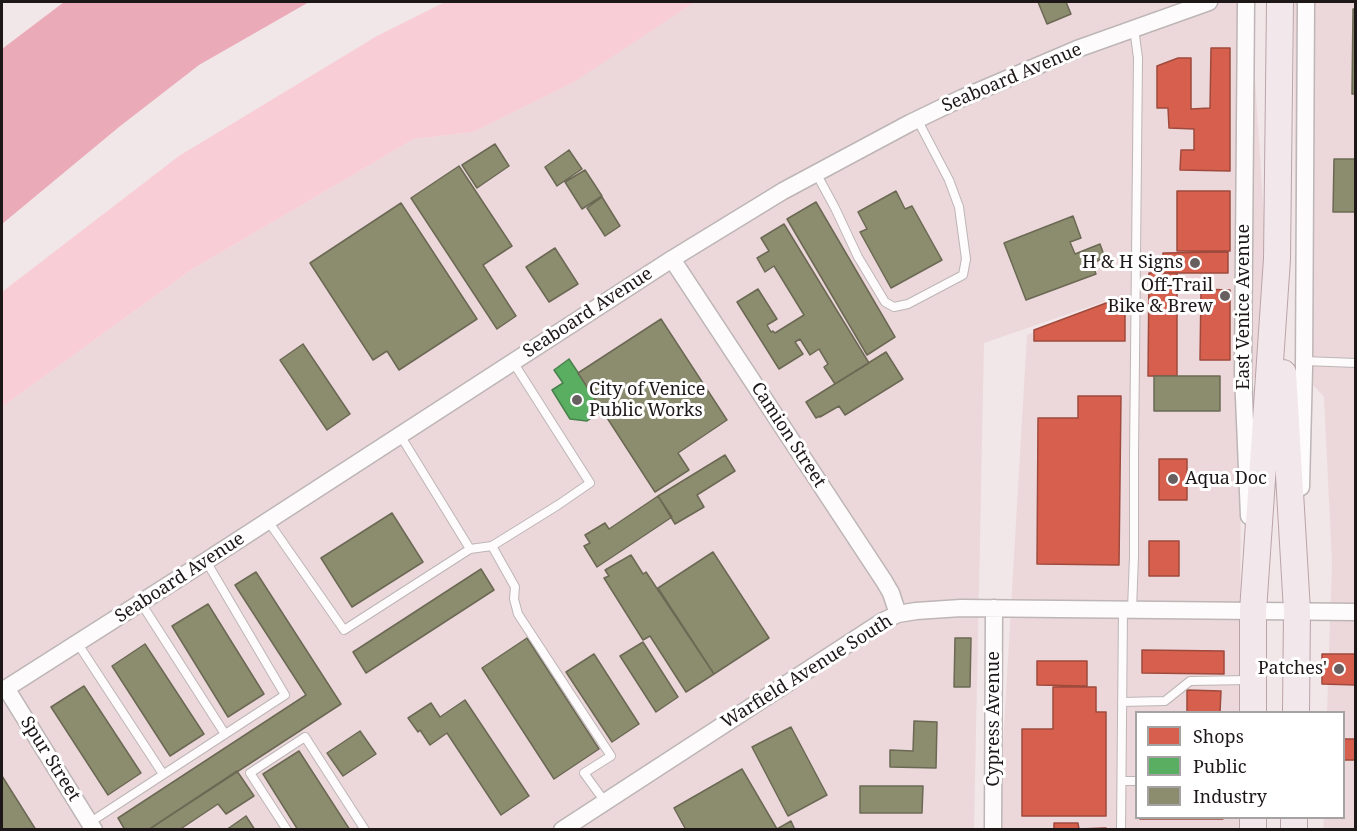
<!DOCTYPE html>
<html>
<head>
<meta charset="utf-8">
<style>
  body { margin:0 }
  #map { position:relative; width:1357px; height:831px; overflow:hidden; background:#f1e6e8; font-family:"Noto Serif",serif }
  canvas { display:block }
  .frame { position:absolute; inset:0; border:3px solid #1e1718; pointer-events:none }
  .legend { position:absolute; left:1135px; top:711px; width:210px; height:108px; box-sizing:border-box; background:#fff; border:2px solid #a5a2a3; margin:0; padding:8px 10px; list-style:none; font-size:18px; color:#1e1718 }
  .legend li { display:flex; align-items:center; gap:12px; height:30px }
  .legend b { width:30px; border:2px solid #a5a2a3 }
</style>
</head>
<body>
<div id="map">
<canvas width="1357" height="831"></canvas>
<div class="frame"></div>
<ul class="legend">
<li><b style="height:16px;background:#d6604d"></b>Shops</li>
<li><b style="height:16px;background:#5aae61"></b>Public</li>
<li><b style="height:16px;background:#8c8c6e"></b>Industry</li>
</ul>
</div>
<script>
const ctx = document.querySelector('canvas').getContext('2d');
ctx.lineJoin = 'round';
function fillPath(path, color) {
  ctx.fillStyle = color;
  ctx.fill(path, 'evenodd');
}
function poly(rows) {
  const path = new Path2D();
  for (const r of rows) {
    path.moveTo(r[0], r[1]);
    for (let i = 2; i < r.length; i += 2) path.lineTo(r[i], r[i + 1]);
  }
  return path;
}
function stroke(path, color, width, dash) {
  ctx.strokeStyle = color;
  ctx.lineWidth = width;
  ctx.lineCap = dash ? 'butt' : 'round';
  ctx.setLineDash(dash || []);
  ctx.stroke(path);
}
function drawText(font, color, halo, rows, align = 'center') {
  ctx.font = font + ' "Noto Serif",serif';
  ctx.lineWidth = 6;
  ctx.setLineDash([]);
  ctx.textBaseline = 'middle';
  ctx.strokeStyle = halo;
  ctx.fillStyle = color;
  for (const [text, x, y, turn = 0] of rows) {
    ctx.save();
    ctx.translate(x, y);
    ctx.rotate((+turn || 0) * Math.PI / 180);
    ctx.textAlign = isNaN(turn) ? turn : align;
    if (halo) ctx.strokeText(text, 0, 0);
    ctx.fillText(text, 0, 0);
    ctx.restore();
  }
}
fillPath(poly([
  [695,2,1250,2,1267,265,1259,373,1241,392,1240,712,1136,712,1136,818,1240,818,1240,829,998,829,1027,335,1109,300,984,343,974,829,2,829,2,407,191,270,414,139,473,132,573,82],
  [1294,2,1355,2,1355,829,1323,829,1324,818,1344,818,1344,712,1327,712,1332,562,1324,397,1296,367]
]), '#ecd8db');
fillPath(poly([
  [445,2,695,2,574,82,473,132,414,139,191,270,2,407,2,292,179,156,377,36]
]), '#f9cdd5');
fillPath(poly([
  [64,2,309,2,199,65,119,127,2,224,2,49]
]), '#ebaab8');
const shops = poly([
  [1211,48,1230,48,1230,171,1180,170,1181,150,1194,150,1194,129,1169,128,1168,108,1157,108,1157,66,1178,58,1191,58,1191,109,1210,108,1211,48],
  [1177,191,1230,191,1230,251,1177,251,1177,191],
  [1228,252,1228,273,1163,273,1163,253,1228,252],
  [1149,273,1177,273,1177,376,1148,376,1149,273],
  [1201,289,1230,290,1230,360,1200,360,1201,289],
  [1125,296,1125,341,1034,341,1034,330,1125,296],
  [1078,396,1121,396,1119,565,1037,564,1038,418,1078,418,1078,396],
  [1159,459,1187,459,1187,500,1159,500,1159,459],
  [1149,541,1179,541,1179,576,1149,576,1149,541],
  [1142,650,1224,651,1224,674,1142,673,1142,650],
  [1322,654,1356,654,1356,685,1322,684,1322,654],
  [1037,661,1087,661,1087,686,1037,685,1037,661],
  [1053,687,1096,687,1096,712,1106,712,1106,816,1022,816,1022,729,1053,729,1053,687],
  [1187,690,1221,691,1220,712,1187,712,1187,690],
  [1344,739,1356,739,1356,760,1344,760,1344,739],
  [1140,818,1223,818,1223,819,1140,819,1140,818],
  [1054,823,1078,823,1079,829,1106,828,1106,830,1054,830,1054,823]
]);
fillPath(shops, '#d6604d');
stroke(shops, '#9f4a3d', 1.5);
const public = poly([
  [569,359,603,410,587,421,570,419,552,390,563,383,554,370,569,359]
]);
fillPath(public, '#5aae61');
stroke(public, '#48814b', 1.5);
const industry = poly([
  [1038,2,1066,2,1071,14,1047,24,1038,2],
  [1353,9,1356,9,1356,94,1352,94,1353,9],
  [495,144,509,166,477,188,462,165,495,144],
  [569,150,582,169,557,186,545,167,569,150],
  [1334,159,1356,159,1356,212,1333,212,1334,159],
  [459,166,512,246,483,265,516,316,497,329,411,198,459,166],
  [585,170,602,196,582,209,565,182,585,170],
  [896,191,905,209,912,206,942,260,891,288,860,232,867,229,858,212,896,191],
  [602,197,620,226,605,236,587,208,602,197],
  [816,202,895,337,867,355,787,219,816,202],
  [401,203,477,319,399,370,387,351,373,360,310,263,401,203],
  [1073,216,1081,238,1070,242,1075,254,1100,244,1105,258,1092,263,1096,274,1026,300,1004,243,1073,216],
  [784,224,869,363,835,384,824,367,828,364,819,349,810,355,800,339,795,342,803,354,779,369,737,302,758,289,777,319,767,325,771,332,773,331,775,333,804,315,774,266,765,272,757,258,769,251,761,238,784,224],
  [555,248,578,284,549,302,526,267,555,248],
  [661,319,727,420,678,453,689,470,655,492,578,373,661,319],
  [303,344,350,414,327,430,280,360,303,344],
  [886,352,903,379,845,415,839,406,820,417,820,416,816,418,806,402,886,352],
  [1154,376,1220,376,1220,411,1154,411,1154,376],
  [725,455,735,471,697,495,704,507,675,524,658,496,725,455],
  [658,496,672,517,597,567,584,546,590,543,585,535,605,523,609,529,658,496],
  [392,513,423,562,352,607,321,558,392,513],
  [713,552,769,638,714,674,658,588,713,552],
  [631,555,643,574,646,572,714,674,686,692,650,636,643,640,604,578,609,576,605,570,631,555],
  [481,569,494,590,366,673,353,652,481,569],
  [256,572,341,704,148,830,125,830,118,818,306,695,235,585,256,572],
  [208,604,264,694,228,717,172,626,208,604],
  [527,638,599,749,554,779,482,668,527,638],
  [955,638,971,638,970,687,954,687,955,638],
  [643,642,678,697,656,712,620,656,643,642],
  [145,644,204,734,170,756,112,666,145,644],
  [594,654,639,724,612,742,566,672,594,654],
  [84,686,141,773,108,795,51,707,84,686],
  [465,700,529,796,501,815,447,733,430,745,420,730,418,732,408,718,431,703,440,717,465,700],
  [914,721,937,722,936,768,890,767,890,750,913,751,914,721],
  [791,727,827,795,788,816,752,747,791,727],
  [360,731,376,754,343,776,327,753,360,731],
  [299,751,350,830,298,830,263,774,299,751],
  [742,769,777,829,791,821,795,830,686,830,674,808,742,769],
  [237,771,254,796,226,814,218,804,179,830,148,830,237,771],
  [2,776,36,830,2,830,2,776],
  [860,786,923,786,922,813,860,813,860,786],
  [246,816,255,830,226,830,246,816]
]);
fillPath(industry, '#8c8c6e');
stroke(industry, '#6b6954', 1.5);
const lane = poly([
  [816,173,835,208,858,257,885,302,894,307,908,304,963,275,966,259,959,207,949,180,917,119],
  [1304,361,1356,363],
  [400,435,470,549,492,546,558,505,590,483,513,362],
  [268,521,344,630,470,549],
  [492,546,515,587,514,599,518,614,611,756,584,773,605,802],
  [141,603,225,734],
  [1132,610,1134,556,1134,456,1138,58,1134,28],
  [78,644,163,774],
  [1122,702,1165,701,1190,681,1249,680],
  [1122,781,1136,781],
  [89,823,285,695,206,561],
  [287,830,250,773,305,737,365,830],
  [1121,830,1123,610]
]);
const street = poly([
  [1246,2,1243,374,1249,516],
  [672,259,884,581,891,593,898,614],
  [1301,487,1304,368,1306,2],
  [6,688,94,830],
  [2,691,206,561,672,259,783,191,910,123,962,98,1077,49,1209,2],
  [562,830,883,621,898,614,916,611,961,608,1356,612],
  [993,830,994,608]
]);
const primary = poly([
  [1283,373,1297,611,1296,712],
  [1253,712,1253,611,1277,259,1280,2],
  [1253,818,1253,830],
  [1294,830,1294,818]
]);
stroke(lane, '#bdb5b6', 10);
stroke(street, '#bdb5b6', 19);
stroke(primary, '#baa3a9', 28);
stroke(lane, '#fdfbfc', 8);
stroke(street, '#fdfbfc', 16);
stroke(primary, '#f2e7ea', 26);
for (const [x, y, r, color] of [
  [1195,263,6,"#685f61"],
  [1225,296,6,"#685f61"],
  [577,400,6,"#685f61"],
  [1173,479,6,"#685f61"],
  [1339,669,6,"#685f61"]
]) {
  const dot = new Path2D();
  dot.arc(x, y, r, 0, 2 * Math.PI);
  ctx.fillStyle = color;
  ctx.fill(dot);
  stroke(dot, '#fff', 2);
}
drawText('18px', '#1e1718', '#fff', [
  ["Seaboard Avenue",1012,78,-23],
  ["East Venice Avenue",1244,307,-90],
  ["Seaboard Avenue",588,313,-33],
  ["Camion Street",788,435,57],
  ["Seaboard Avenue",180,578,-33],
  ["Warfield Avenue South",807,672,-32],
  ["Cypress Avenue",994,719,-90],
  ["Spur Street",50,759,58]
]);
drawText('18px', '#1e1718', '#fff', [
  ["H & H Signs",1183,263],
  ["Off-Trail",1213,286],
  ["Bike & Brew",1213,307],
  ["City of Venice",589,390,"left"],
  ["Public Works",589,411,"left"],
  ["Aqua Doc",1185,479,"left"],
  ["Patches'",1327,669]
], 'right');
</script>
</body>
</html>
